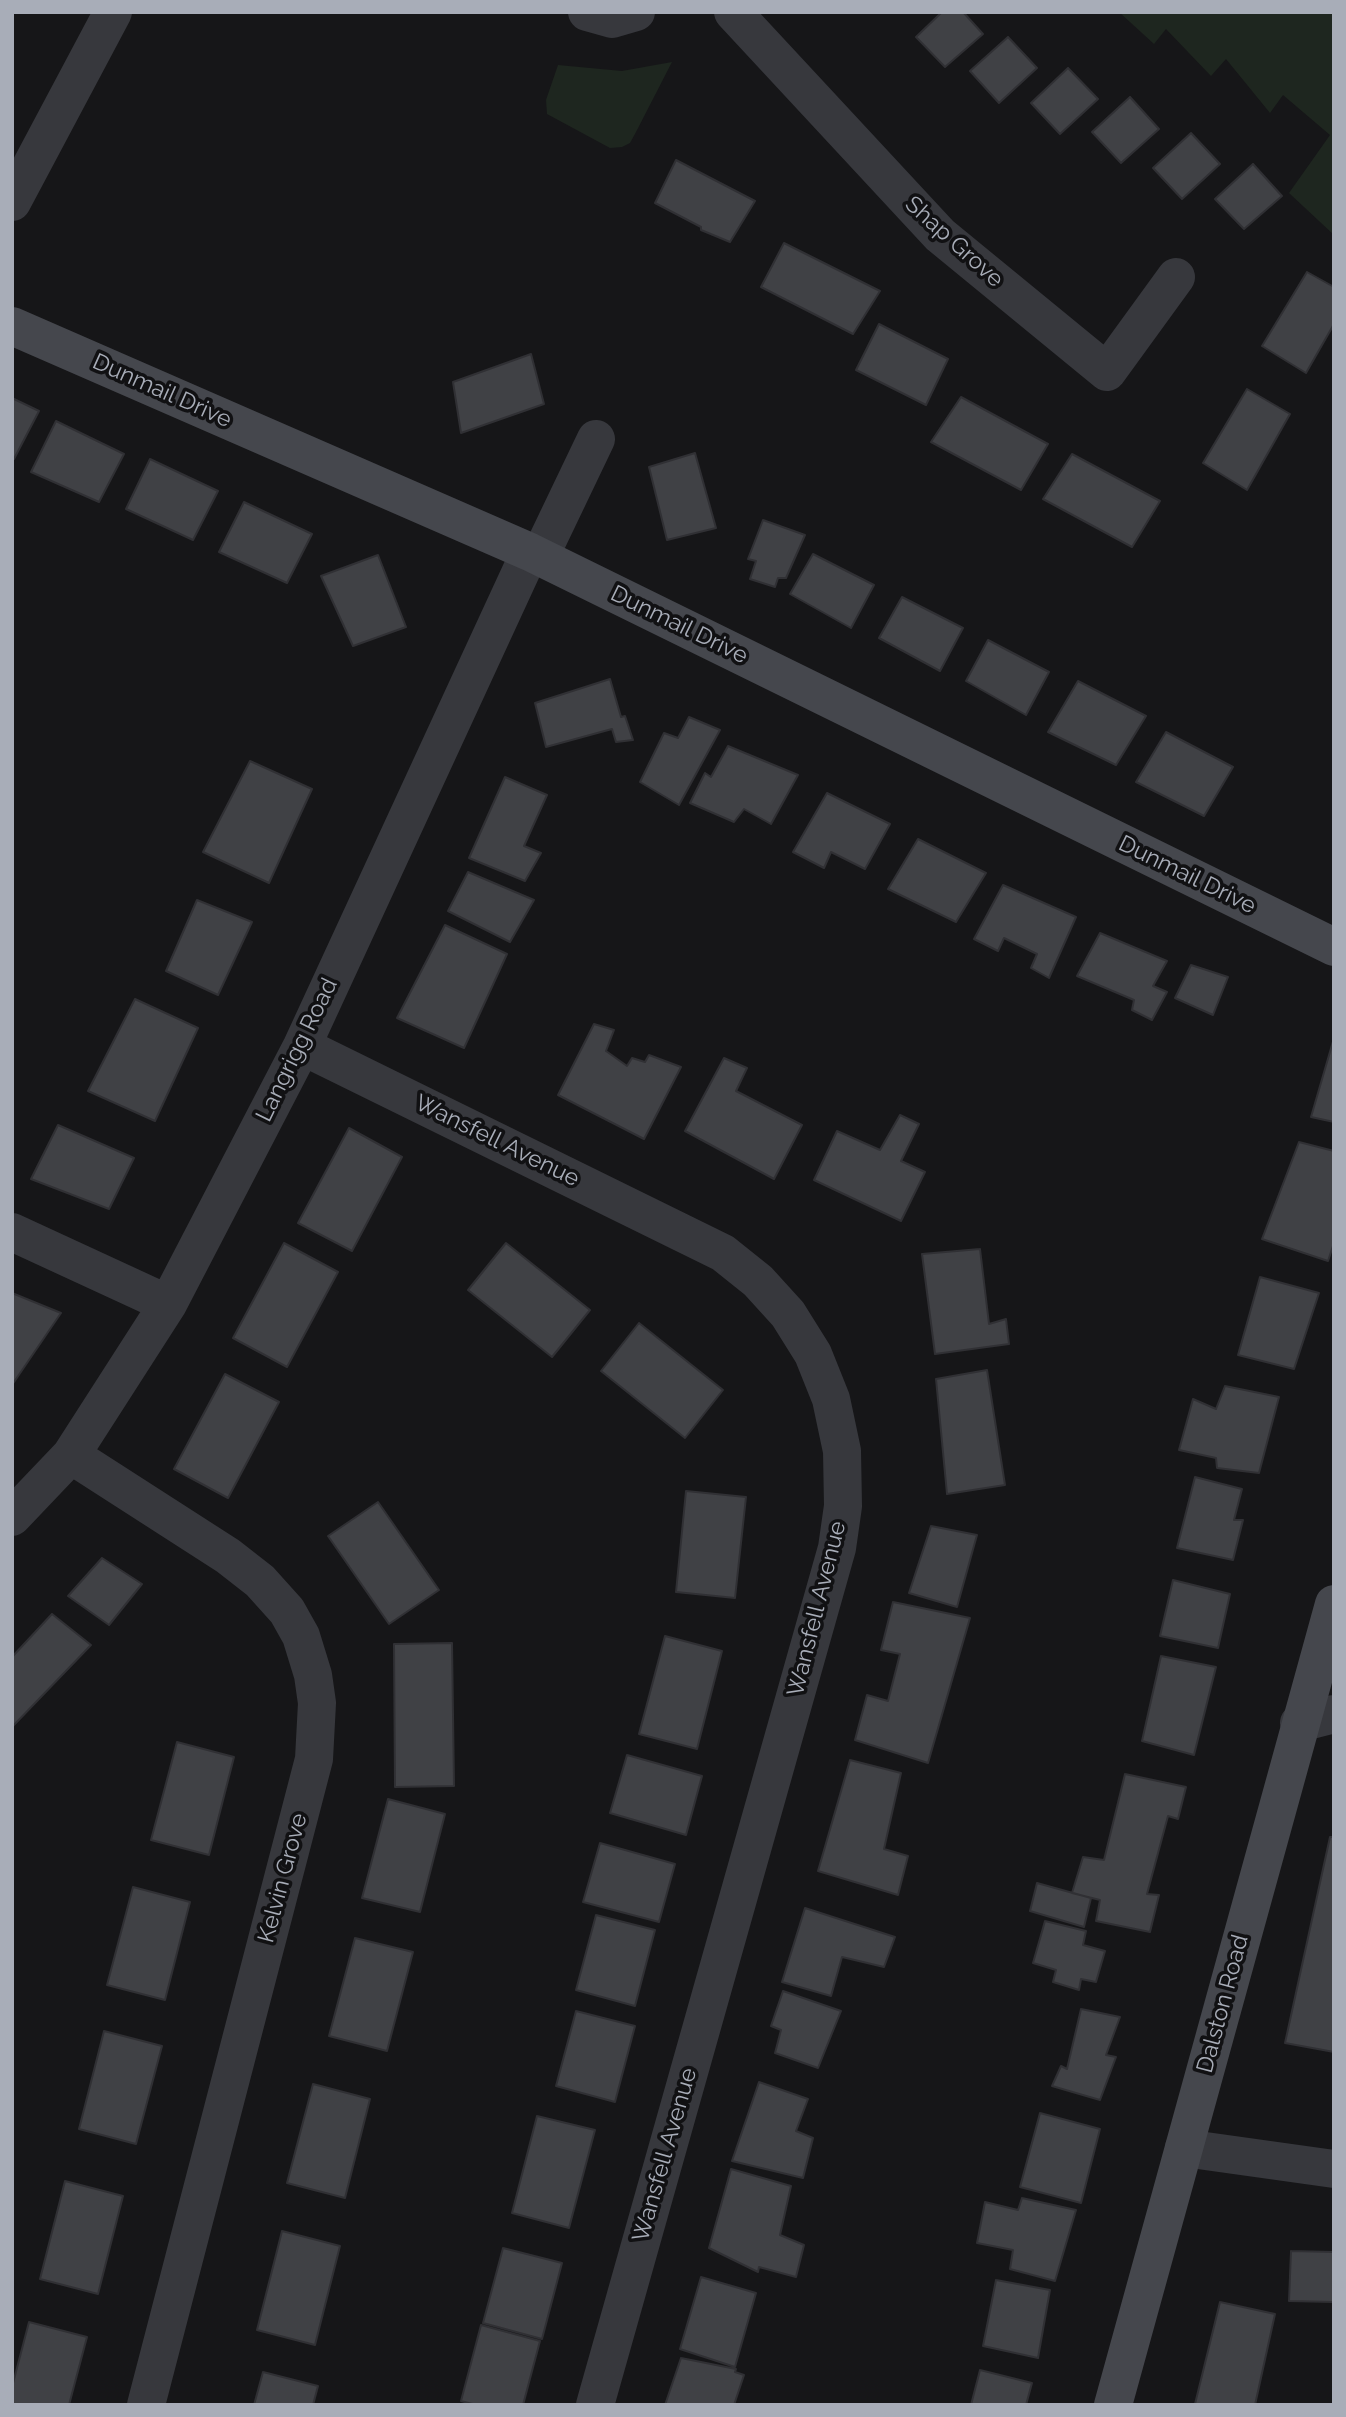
<!DOCTYPE html>
<html>
<head>
<meta charset="utf-8">
<style>
  body { margin:0 }
  #map { position:relative; width:1346px; height:2417px; overflow:hidden; background:#161618; font-family:Raleway,sans-serif }
  canvas { display:block }
  .frame { position:absolute; inset:0; border:14px solid #a8adb8; pointer-events:none }
</style>
</head>
<body>
<div id="map">
<canvas width="1346" height="2417"></canvas>
<div class="frame"></div>
</div>
<script>
const ctx = document.querySelector('canvas').getContext('2d');
ctx.lineJoin = 'round';
function fillPath(path, color) {
  ctx.fillStyle = color;
  ctx.fill(path, 'evenodd');
}
function poly(rows) {
  const path = new Path2D();
  for (const r of rows) {
    path.moveTo(r[0], r[1]);
    for (let i = 2; i < r.length; i += 2) path.lineTo(r[i], r[i + 1]);
  }
  return path;
}
function stroke(path, color, width, dash) {
  ctx.strokeStyle = color;
  ctx.lineWidth = width;
  ctx.lineCap = dash ? 'butt' : 'round';
  ctx.setLineDash(dash || []);
  ctx.stroke(path);
}
function drawText(font, color, halo, rows, align = 'center') {
  ctx.font = font + ' Raleway,sans-serif';
  ctx.lineWidth = 7;
  ctx.setLineDash([]);
  ctx.textBaseline = 'middle';
  ctx.strokeStyle = halo;
  ctx.fillStyle = color;
  for (const [text, x, y, turn = 0] of rows) {
    ctx.save();
    ctx.translate(x, y);
    ctx.rotate((+turn || 0) * Math.PI / 180);
    ctx.textAlign = isNaN(turn) ? turn : align;
    if (halo) ctx.strokeText(text, 0, 0);
    ctx.fillText(text, 0, 0);
    ctx.restore();
  }
}
fillPath(poly([
  [1119,12,1334,12,1334,235,1289,193,1330,135,1283,95,1270,113,1226,59,1211,76,1166,29,1154,44],
  [672,62,636,132,630,143,622,147,610,148,547,114,546,100,558,65,622,71]
]), '#1e261f');
const building = poly([
  [942,12,963,12,983,34,945,67,916,37,942,12],
  [1008,37,1037,68,999,103,970,71,1008,37],
  [1068,68,1098,99,1060,134,1031,103,1068,68],
  [1130,97,1159,129,1121,163,1092,132,1130,97],
  [1191,133,1220,164,1182,199,1153,168,1191,133],
  [676,160,755,201,730,242,701,230,701,227,655,203,676,160],
  [1253,164,1282,196,1244,229,1215,199,1253,164],
  [784,243,880,291,853,334,761,287,784,243],
  [1307,272,1334,287,1334,324,1306,373,1262,346,1307,272],
  [879,324,948,359,926,405,856,370,879,324],
  [531,354,544,404,461,433,453,382,531,354],
  [1247,389,1290,414,1247,490,1203,463,1247,389],
  [961,397,1048,444,1021,490,931,442,961,397],
  [12,398,39,411,14,459,12,458,12,398],
  [56,421,124,454,99,502,31,472,56,421],
  [695,453,716,528,667,540,649,467,695,453],
  [1072,454,1160,501,1132,547,1043,499,1072,454],
  [150,459,218,491,193,540,126,509,150,459],
  [244,502,312,534,287,583,219,552,244,502],
  [763,520,805,535,786,578,778,578,775,587,750,579,756,561,748,559,763,520],
  [813,554,874,585,851,628,790,594,813,554],
  [378,555,406,627,353,646,321,576,378,555],
  [902,597,963,628,940,671,879,638,902,597],
  [988,640,1049,672,1026,715,966,681,988,640],
  [610,679,621,717,625,716,633,740,616,742,612,729,546,747,535,703,610,679],
  [1078,681,1146,716,1116,765,1048,732,1078,681],
  [689,717,720,730,679,805,640,782,664,733,678,738,689,717],
  [1166,732,1233,767,1204,816,1136,782,1166,732],
  [728,746,798,775,771,824,744,809,734,822,690,803,705,773,711,777,728,746],
  [250,761,312,789,269,883,203,852,250,761],
  [505,777,547,795,524,846,541,853,525,881,469,858,505,777],
  [827,793,890,824,865,869,831,852,824,868,793,852,827,793],
  [918,839,986,873,956,922,888,889,918,839],
  [468,872,534,900,510,942,448,911,468,872],
  [1003,885,1076,917,1049,978,1031,968,1037,954,1004,938,998,951,974,939,1003,885],
  [197,900,252,922,218,995,166,971,197,900],
  [445,925,507,954,464,1048,397,1018,445,925],
  [1100,933,1167,961,1153,986,1167,992,1152,1020,1132,1010,1134,1000,1077,976,1100,933],
  [1191,965,1228,977,1213,1015,1175,998,1191,965],
  [135,999,198,1028,155,1121,88,1091,135,999],
  [594,1024,614,1030,606,1051,627,1066,632,1058,645,1062,649,1055,681,1067,644,1139,558,1095,594,1024],
  [1334,1038,1334,1122,1311,1117,1334,1038],
  [724,1058,747,1068,736,1091,802,1125,774,1179,685,1131,724,1058],
  [900,1115,919,1124,901,1161,925,1172,901,1221,814,1180,837,1131,880,1150,900,1115],
  [58,1125,134,1158,109,1209,31,1179,58,1125],
  [349,1128,402,1157,352,1251,298,1223,349,1128],
  [1299,1142,1334,1151,1334,1243,1328,1261,1262,1239,1299,1142],
  [284,1243,338,1272,287,1367,233,1338,284,1243],
  [506,1243,590,1310,552,1357,468,1290,506,1243],
  [980,1249,989,1324,1006,1319,1009,1344,935,1354,922,1254,980,1249],
  [1260,1277,1319,1293,1294,1369,1238,1355,1260,1277],
  [12,1293,61,1313,12,1385,12,1293],
  [639,1323,723,1390,685,1438,601,1371,639,1323],
  [987,1370,1005,1485,947,1494,936,1379,987,1370],
  [225,1374,279,1402,228,1498,174,1469,225,1374],
  [1225,1386,1279,1397,1259,1473,1217,1468,1216,1458,1179,1450,1193,1399,1216,1409,1225,1386],
  [1195,1477,1242,1489,1234,1520,1243,1520,1233,1560,1177,1548,1195,1477],
  [686,1491,746,1497,735,1598,676,1592,686,1491],
  [378,1502,439,1590,389,1624,328,1536,378,1502],
  [931,1526,977,1535,957,1607,909,1593,931,1526],
  [102,1558,142,1584,109,1625,68,1596,102,1558],
  [1173,1580,1230,1594,1218,1648,1160,1636,1173,1580],
  [893,1602,970,1618,928,1763,855,1740,867,1695,888,1701,900,1654,881,1650,893,1602],
  [52,1614,91,1645,12,1727,12,1657,52,1614],
  [665,1636,722,1651,697,1749,639,1734,665,1636],
  [452,1643,454,1786,395,1787,394,1644,452,1643],
  [1161,1656,1216,1667,1194,1755,1142,1741,1161,1656],
  [177,1742,234,1757,209,1855,151,1840,177,1742],
  [627,1755,702,1776,686,1835,610,1813,627,1755],
  [850,1760,901,1773,884,1849,908,1856,898,1895,818,1871,850,1760],
  [1125,1774,1186,1787,1178,1819,1168,1816,1147,1894,1159,1895,1150,1932,1096,1921,1100,1900,1072,1893,1083,1857,1104,1860,1125,1774],
  [388,1799,445,1814,420,1912,362,1898,388,1799],
  [1330,1837,1334,1837,1334,2052,1285,2043,1330,1837],
  [600,1843,675,1864,659,1922,583,1902,600,1843],
  [1037,1883,1091,1898,1084,1927,1030,1911,1037,1883],
  [133,1887,190,1902,165,2000,107,1985,133,1887],
  [805,1908,895,1937,884,1967,842,1957,831,1996,782,1982,805,1908],
  [596,1915,655,1930,635,2006,576,1990,596,1915],
  [1045,1921,1086,1931,1083,1945,1105,1951,1096,1982,1081,1979,1079,1990,1053,1982,1056,1970,1033,1963,1045,1921],
  [355,1938,413,1952,387,2051,329,2036,355,1938],
  [783,1991,841,2011,818,2068,775,2053,781,2030,771,2026,783,1991],
  [1081,2009,1120,2017,1106,2055,1116,2057,1100,2100,1052,2086,1061,2066,1067,2069,1081,2009],
  [576,2011,635,2026,615,2102,556,2086,576,2011],
  [104,2031,162,2046,136,2144,79,2129,104,2031],
  [759,2082,808,2099,796,2131,813,2138,803,2178,732,2161,759,2082],
  [313,2084,370,2099,345,2198,287,2183,313,2084],
  [1040,2113,1100,2129,1081,2203,1020,2187,1040,2113],
  [537,2116,595,2130,569,2228,512,2213,537,2116],
  [731,2169,791,2186,780,2235,804,2245,796,2277,759,2267,758,2272,709,2248,731,2169],
  [65,2181,123,2196,98,2294,40,2279,65,2181],
  [1022,2198,1076,2210,1055,2281,1010,2269,1013,2250,977,2243,985,2202,1018,2210,1022,2198],
  [282,2231,340,2246,315,2345,257,2330,282,2231],
  [503,2248,562,2263,542,2339,483,2323,503,2248],
  [1291,2251,1334,2252,1334,2302,1289,2301,1291,2251],
  [701,2277,756,2293,735,2367,680,2349,701,2277],
  [996,2280,1050,2290,1038,2358,983,2346,996,2280],
  [1220,2302,1275,2314,1255,2405,1195,2404,1220,2302],
  [29,2322,87,2337,69,2405,12,2405,12,2387,29,2322],
  [481,2325,540,2341,523,2405,476,2405,461,2401,481,2325],
  [681,2358,736,2369,735,2372,744,2375,734,2405,665,2405,681,2358],
  [980,2370,1032,2383,1026,2405,971,2405,980,2370],
  [263,2372,318,2386,313,2405,254,2405,263,2372]
]);
fillPath(building, '#404145');
stroke(building, '#303034', 2);
stroke(poly([
  [587,12,612,19,636,12],
  [733,12,940,235,1107,372,1176,277],
  [12,202,113,12],
  [540,556,596,439],
  [302,1046,723,1253,758,1281,788,1314,813,1354,831,1399,842,1451,843,1506,837,1548,595,2405],
  [12,1232,168,1304],
  [71,1455,228,1556,260,1581,287,1611,301,1636,313,1675,317,1703,314,1759,146,2405],
  [12,1517,71,1455,168,1304,302,1046,530,552],
  [1299,1723,1334,1714],
  [1184,2148,1334,2169]
]), '#37383d', 38);
stroke(poly([
  [12,326,530,552,1334,947],
  [1113,2405,1334,1604]
]), '#45474d', 38);
drawText('23px', '#a8adb8', '#111113', [
  ["Shap Grove",954,242,42],
  ["Dunmail Drive",162,391,24],
  ["Dunmail Drive",679,625,26],
  ["Dunmail Drive",1187,875,26],
  ["Langrigg Road",297,1050,-64],
  ["Wansfell Avenue",497,1141,26],
  ["Wansfell Avenue",817,1609,-76],
  ["Kelvin Grove",283,1878,-75],
  ["Dalston Road",1223,2004,-75],
  ["Wansfell Avenue",665,2155,-74]
]);
</script>
</body>
</html>
